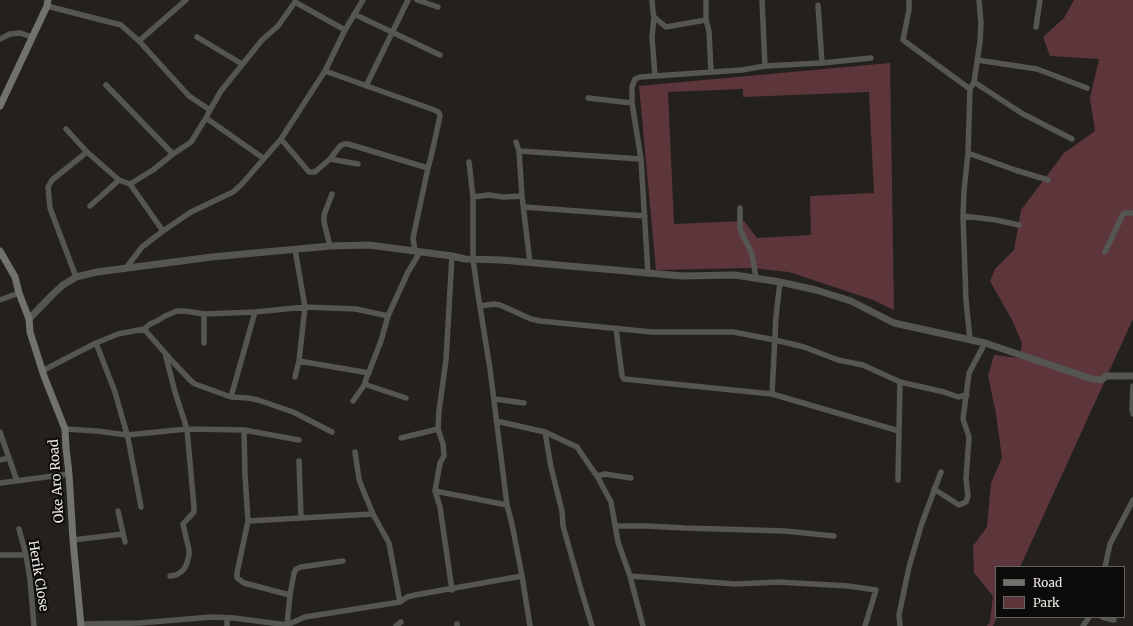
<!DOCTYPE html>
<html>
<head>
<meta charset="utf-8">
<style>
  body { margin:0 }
  #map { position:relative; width:1133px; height:626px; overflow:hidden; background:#24211d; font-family:Merriweather,serif }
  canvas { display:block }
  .legend { position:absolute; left:995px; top:566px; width:130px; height:52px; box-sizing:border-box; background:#0c0b09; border:1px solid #666462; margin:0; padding:5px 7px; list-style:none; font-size:12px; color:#edeae8 }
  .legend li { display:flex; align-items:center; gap:8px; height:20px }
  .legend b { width:20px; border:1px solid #666462 }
</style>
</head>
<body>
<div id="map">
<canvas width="1133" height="626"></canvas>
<ul class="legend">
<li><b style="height:5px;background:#71716d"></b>Road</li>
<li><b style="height:11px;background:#5d363c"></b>Park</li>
</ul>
</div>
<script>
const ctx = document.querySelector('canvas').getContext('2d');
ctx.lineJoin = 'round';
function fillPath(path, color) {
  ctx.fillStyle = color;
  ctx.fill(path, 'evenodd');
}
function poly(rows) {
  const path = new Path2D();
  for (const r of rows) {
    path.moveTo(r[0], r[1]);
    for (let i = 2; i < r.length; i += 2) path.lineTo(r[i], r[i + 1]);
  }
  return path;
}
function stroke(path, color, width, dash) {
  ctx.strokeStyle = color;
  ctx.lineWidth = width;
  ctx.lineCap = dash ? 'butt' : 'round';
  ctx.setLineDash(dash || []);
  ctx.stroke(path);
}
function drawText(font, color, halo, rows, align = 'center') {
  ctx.font = font + ' Merriweather,serif';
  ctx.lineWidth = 4;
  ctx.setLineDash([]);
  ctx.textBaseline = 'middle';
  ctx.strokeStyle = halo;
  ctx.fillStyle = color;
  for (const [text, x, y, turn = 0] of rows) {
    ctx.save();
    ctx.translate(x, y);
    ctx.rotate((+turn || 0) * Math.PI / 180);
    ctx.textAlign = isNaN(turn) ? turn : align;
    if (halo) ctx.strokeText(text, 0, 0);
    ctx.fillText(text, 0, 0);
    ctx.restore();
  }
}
fillPath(poly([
  [1074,0,1133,0,1133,319,1020,567,996,567,996,617,997,617,993,626,987,626,990,622,993,596,974,573,973,546,987,527,991,483,1002,458,996,414,988,376,994,355,1020,358,1022,343,1012,320,990,281,995,269,1014,250,1021,210,1064,153,1095,131,1090,98,1099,59,1050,56,1043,37,1064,18],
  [890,63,894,310,873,300,789,272,751,268,656,270,639,86],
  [743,89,743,97,869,92,874,193,810,196,811,235,757,238,744,221,674,224,668,92]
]), '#5d363c');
stroke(poly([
  [417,0,438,7],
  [652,0,653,12,654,17,666,27,706,20],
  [706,0,706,20,709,31,711,71],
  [762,0,765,66],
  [909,0,909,10,903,40,970,89],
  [818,5,822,63],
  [47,6,121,25,139,41,189,96,210,110],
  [354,14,440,55],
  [654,17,652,37,655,76],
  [1036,27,1040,0],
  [197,37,242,64],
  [0,39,10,34,20,33,32,37],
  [139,41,186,0],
  [977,60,1037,69,1087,88],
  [325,71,437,111,439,113,440,116,431,157,428,168,413,238,415,251],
  [974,82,1023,114,1072,139],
  [106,85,173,154],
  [366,86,408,0],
  [588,98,632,103],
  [206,118,263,158],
  [66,129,87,152,119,180,130,184,163,231],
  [281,139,309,172,315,172,330,159,340,146,344,144,348,144,428,168],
  [516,142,519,151,522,196,530,263],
  [519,151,641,159],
  [968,153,1015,170,1048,180],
  [330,159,358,164],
  [469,162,473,197],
  [130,184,153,170,173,154,191,142,206,118,210,110,221,91,262,40,278,26,295,2,345,30],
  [522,196,504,197,488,195,473,197,473,259,477,288,490,369,507,505,512,524,522,576,530,626],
  [90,206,119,180],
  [524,207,645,216],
  [740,208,740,229,752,254,756,278],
  [963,216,996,220,1019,225],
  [330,246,324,222,324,215,332,194],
  [295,249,305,307,299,361],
  [1105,252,1123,214,1125,213,1133,213],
  [126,268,142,247,163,231,191,212,233,192,241,185,281,139,325,71,345,30,363,0],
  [648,274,641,159,632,103,632,87,635,79,640,77,742,70,765,66,822,63,871,58],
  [76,277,50,208,48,187,52,180,87,152],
  [0,300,19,293],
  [480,306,494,304,500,305,531,319,540,321,652,332,733,332,775,340,804,347,838,360,863,365,900,382,944,392,958,397,967,395],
  [204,314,204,343],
  [616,328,622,376,624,379,772,394,899,431],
  [144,329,173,362,191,381,195,384,231,397,248,398,258,400,293,412,332,432],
  [970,340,966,300,963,216,964,191,968,153,970,89,974,82,980,42,981,23,979,0],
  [96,343,115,392,128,438,141,507],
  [165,353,175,392,187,429,194,507,194,512,183,524,189,550,189,555,187,563,184,569,181,572,176,575,170,576],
  [42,371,96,343,118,334,144,329,150,324,157,321,165,316,177,311,185,311,204,314,255,312,305,307,356,309,388,316],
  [295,377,299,361,369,373],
  [1133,386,1132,409,1133,414],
  [772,394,776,316,780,282],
  [231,397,255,312],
  [406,398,367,385,365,382,381,341,388,316,408,272,420,252],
  [495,399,524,403],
  [353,401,365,384],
  [496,421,545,432,577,447,581,453,597,476,611,502,618,542,630,576,643,626],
  [65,429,97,431,127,435,187,429,244,430,299,440],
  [244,430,245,475,248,521,237,573,237,578,244,583,290,595],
  [0,432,17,481],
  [545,432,551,467,562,511,563,526,580,586,592,626],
  [401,438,438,429],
  [355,452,359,479,361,485,373,514,389,543,400,602],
  [0,460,8,458],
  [299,461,301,518],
  [597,476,605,474,631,478],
  [898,480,900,382],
  [0,483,69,474],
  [934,489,959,505,966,502,968,496,966,479,969,437,963,419,969,373,985,343],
  [435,491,507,505],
  [118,511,125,542],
  [248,521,373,514],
  [616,526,648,526,685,528,785,531,834,536],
  [19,529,26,555,30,579,34,626],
  [73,540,123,534],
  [0,555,26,555],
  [1105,567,1110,544,1133,500],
  [630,576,735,584,778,582,848,586,876,590,865,626],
  [452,590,440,507,435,491,440,463,444,456,443,444,438,429,439,411,446,360,452,256],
  [1102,617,1114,620],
  [81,624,139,623,212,617,234,618,287,625,305,617,400,602,407,597,415,595,522,576],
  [457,624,457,626],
  [287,625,290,595,294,573,296,569,301,567,343,561],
  [227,626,227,618],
  [396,626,401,622],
  [900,626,899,615,909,567,922,523,941,472],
  [1083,626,1089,617]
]), '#555552', 5.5);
stroke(poly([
  [29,319,54,293,63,285,76,277,97,272,212,257,330,246,369,245,452,256,465,259,502,260,682,276,735,275,780,282,816,290,851,301,894,323,985,343,1092,379,1101,380,1106,376,1133,376]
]), '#555552', 7);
stroke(poly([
  [0,106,47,6,48,0],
  [0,251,15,277,19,293,29,319,30,332,44,376,65,429,66,448,69,474,73,540,81,626]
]), '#71716d', 7);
drawText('13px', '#edeae8', '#0c0b09', [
  ["Oke Aro Road",57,481,-94],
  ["Herik Close",38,576,81]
]);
</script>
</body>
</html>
